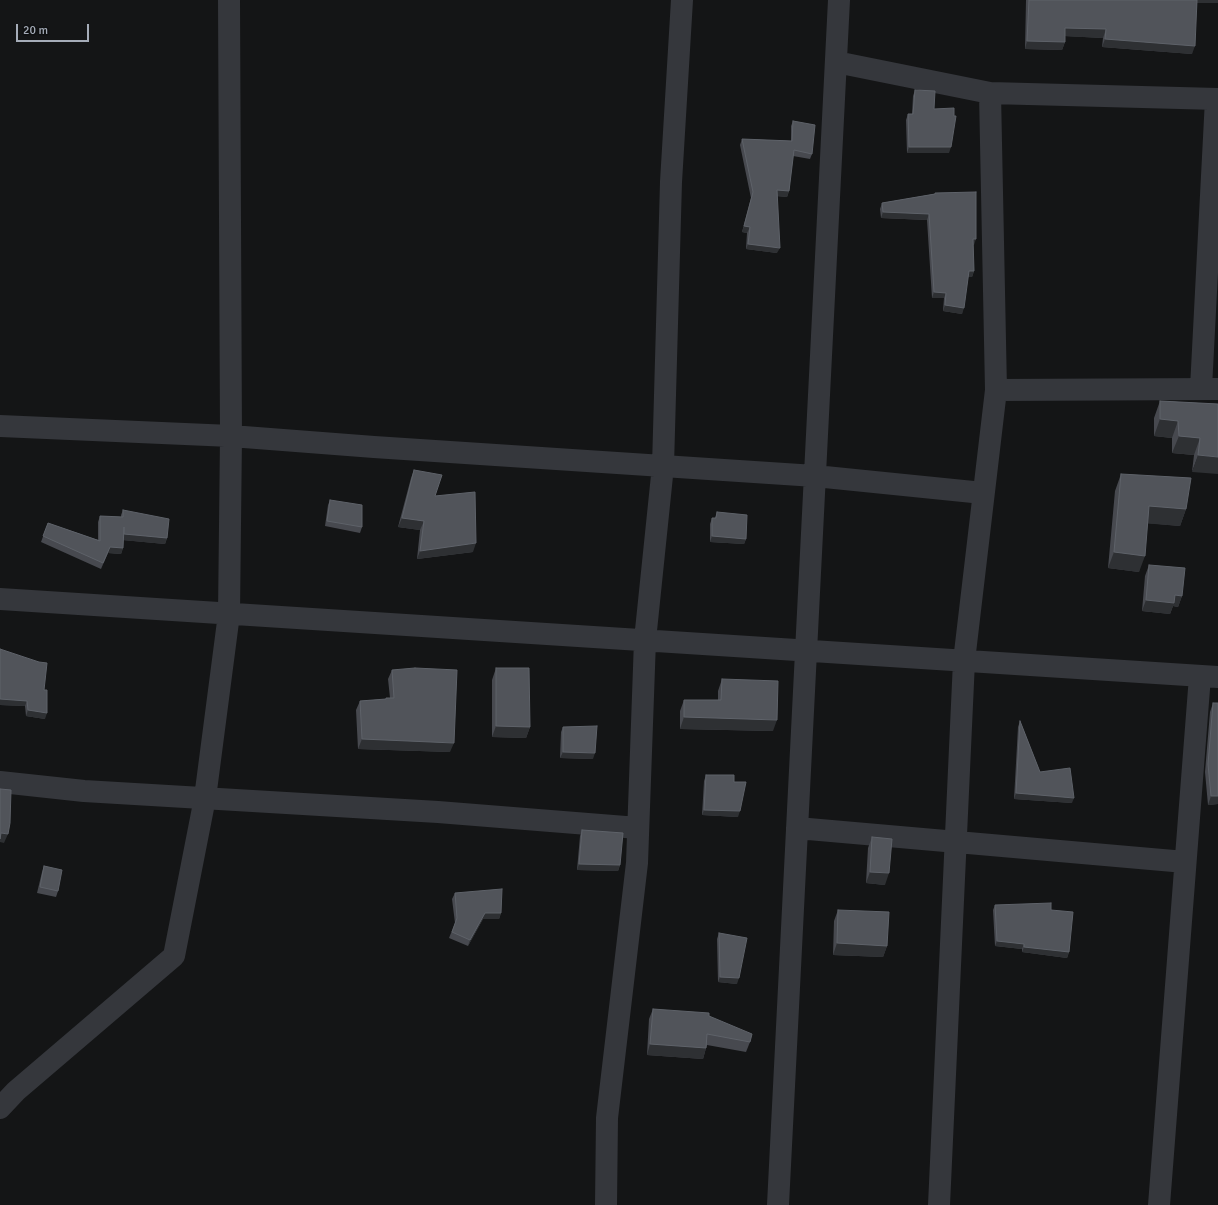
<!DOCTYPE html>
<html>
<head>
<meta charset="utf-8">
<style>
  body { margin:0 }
  #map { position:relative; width:1218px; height:1205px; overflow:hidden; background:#141516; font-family:Signika,sans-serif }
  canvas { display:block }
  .scale { position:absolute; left:16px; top:24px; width:73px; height:18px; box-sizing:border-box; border:2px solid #a5acb8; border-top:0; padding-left:5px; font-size:12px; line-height:14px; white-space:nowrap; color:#a5acb8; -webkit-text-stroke:3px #0f1011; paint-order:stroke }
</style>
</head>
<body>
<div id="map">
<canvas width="1218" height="1205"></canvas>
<div class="scale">20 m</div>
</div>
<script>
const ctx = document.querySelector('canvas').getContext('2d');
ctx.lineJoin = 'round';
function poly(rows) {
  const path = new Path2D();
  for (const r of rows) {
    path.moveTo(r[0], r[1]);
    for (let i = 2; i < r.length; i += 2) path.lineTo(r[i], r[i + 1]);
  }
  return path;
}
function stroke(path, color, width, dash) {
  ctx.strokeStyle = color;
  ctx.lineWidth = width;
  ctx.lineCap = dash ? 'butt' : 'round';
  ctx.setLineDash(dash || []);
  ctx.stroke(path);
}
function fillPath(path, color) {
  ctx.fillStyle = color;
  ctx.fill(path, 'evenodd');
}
stroke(poly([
  [836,62,990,93,1218,99],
  [1201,388,1216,99],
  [996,390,1218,389],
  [0,426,231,436,374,447,815,476,983,493],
  [0,599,1218,677],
  [0,782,84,791,438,812,638,828],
  [797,828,1185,862],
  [0,1108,16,1091,174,956,205,798,229,614,231,436,229,0],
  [606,1205,607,1118,637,863,645,640,663,466,671,182,682,0],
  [778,1205,839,0],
  [939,1205,964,661,996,390,990,93],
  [1159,1205,1200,676]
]), '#35373c', 22);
fillPath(poly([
  [1026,0,1218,0,1197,3,1192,54,1102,47,1103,38,1065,36,1065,42,1062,50,1025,49],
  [915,90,934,109,949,153,907,153,906,120,908,114,912,114,913,96],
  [793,121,812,154,810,159,793,156,789,191,787,197,777,196,777,253,746,249,747,233,742,232,751,198,740,145,742,139,791,141,791,126],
  [934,194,974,245,973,245,974,271,972,277,968,277,962,314,943,311,944,298,932,298,927,220,881,218,880,209,882,203],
  [1160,401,1218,404,1192,472,1194,455,1172,453,1172,438,1154,436,1154,418],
  [414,470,435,496,473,552,417,559,420,530,398,527,411,478],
  [1121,474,1186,509,1180,526,1147,523,1139,572,1108,568,1115,491],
  [330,500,362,527,360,533,325,526,328,505],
  [123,510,167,538,165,544,123,540,123,548,121,554,108,553,101,569,41,542,48,523,98,540,98,522,100,516,121,517,121,515],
  [717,512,746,539,744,544,710,542,710,524,712,518,715,518],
  [1149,565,1182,596,1178,607,1173,606,1170,614,1142,611,1145,576],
  [0,649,44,690,45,719,26,716,25,706,0,705],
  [496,668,530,727,526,738,492,737,492,680],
  [392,670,450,752,358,749,356,710,360,701,386,699,386,698,390,698,388,679],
  [722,679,773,731,680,729,680,711,684,700,718,700,718,691],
  [1213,703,1218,804,1208,805,1205,772,1210,712],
  [1020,721,1040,772,1072,803,1014,799,1018,727],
  [563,727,593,759,560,758,561,732],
  [706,775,734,782,738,817,702,815,704,781],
  [582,830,620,865,618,871,577,870,580,836],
  [872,837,885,885,866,883,868,848],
  [44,866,58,891,56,897,37,893,42,872],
  [455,893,501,913,499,919,483,919,468,946,449,938,455,923,452,899],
  [995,905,1051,910,1069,952,1067,958,1022,952,1022,949,995,946,993,910],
  [838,910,887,946,883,957,833,955,834,921],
  [719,933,737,984,718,982,717,939],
  [653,1009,709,1016,750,1042,746,1052,707,1045,706,1048,703,1059,647,1055,649,1019]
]), '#47494f');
fillPath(poly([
  [1196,0,1218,0,1218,3,1195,3],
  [1065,28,1106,29,1103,38,1062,36],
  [1105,39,1195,46,1192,54,1102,47],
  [1027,41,1065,42,1062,50,1025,49],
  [909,147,951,147,949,153,907,153],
  [777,190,789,191,787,197,775,196],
  [883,212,929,214,927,220,881,218],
  [744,226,750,227,747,233,742,232],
  [973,239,976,239,974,245,971,245],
  [748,244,780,248,777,253,746,249],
  [969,271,974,271,972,277,967,277],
  [934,292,946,293,944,298,932,298],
  [945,305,964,308,962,314,943,311],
  [1160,419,1178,421,1172,438,1154,436],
  [1179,436,1200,438,1194,455,1172,453],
  [1198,455,1218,457,1218,474,1192,472],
  [1149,506,1186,509,1180,526,1142,523],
  [402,518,424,521,420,530,398,527],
  [124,534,167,538,165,544,122,540],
  [712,536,746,539,744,544,710,542],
  [476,543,473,552,417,559,420,551],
  [110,547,123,548,121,554,108,553,101,569],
  [1114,552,1145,556,1139,572,1108,568],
  [1175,595,1182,596,1178,607,1173,606,1170,614,1142,611,1146,600],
  [0,699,27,701,25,706,0,705],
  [28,710,47,713,45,719,26,716],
  [684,717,777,720,773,731,680,729],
  [496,726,530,727,526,738,492,737],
  [362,739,454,743,450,752,358,749],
  [563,752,595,753,593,759,560,758],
  [1016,793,1074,798,1072,803,1014,799],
  [1211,796,1218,796,1218,804,1208,805],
  [704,810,740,811,738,817,702,815],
  [1,833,8,834,4,843,0,842,0,836],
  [579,864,620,865,618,871,577,870],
  [870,872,889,873,885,885,866,883],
  [485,913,501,913,499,919,483,919,468,946,470,940],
  [997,941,1024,944,1022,949,995,946],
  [837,943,887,946,883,957,833,955],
  [1024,947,1069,952,1067,958,1022,952],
  [720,977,739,978,737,984,718,982],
  [650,1044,706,1048,703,1059,647,1055]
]), '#2e3033');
const building = poly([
  [1029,0,1197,0,1195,46,1105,39,1106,29,1065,28,1065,42,1027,41,1029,0],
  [915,90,935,91,934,109,954,108,954,116,956,116,951,147,909,147,908,114,913,114,915,90],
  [793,121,815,125,812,154,794,150,789,191,777,190,780,248,748,244,750,227,744,226,753,192,742,139,792,141,793,121],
  [976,192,976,239,973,239,974,271,969,271,964,308,945,305,946,293,934,292,929,214,883,212,882,203,935,194,935,193,976,192],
  [1160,401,1218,404,1218,457,1198,455,1200,438,1179,436,1178,421,1160,419,1160,401],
  [414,470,442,475,435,496,475,492,476,543,420,551,424,521,402,518,414,470],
  [1121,474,1191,478,1186,509,1149,506,1145,556,1114,552,1121,474],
  [330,500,362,505,362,527,327,521,330,500],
  [123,510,169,519,167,538,124,534,124,527,123,548,110,547,103,563,43,536,48,523,100,541,100,516,123,517,123,510],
  [717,512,747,515,746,539,712,536,712,518,716,518,717,512],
  [1149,565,1185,568,1182,596,1175,595,1174,603,1146,600,1149,565],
  [0,649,39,662,47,663,44,690,47,690,47,713,28,710,27,701,0,699,0,649],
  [415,668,457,670,454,743,362,739,360,701,386,699,386,698,394,698,392,670,415,668],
  [496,668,529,668,530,727,496,726,496,668],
  [722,679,778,681,777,720,684,717,684,700,721,700,722,679],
  [1213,703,1218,703,1218,796,1211,796,1208,764,1213,703],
  [1020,721,1040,772,1070,768,1074,798,1016,793,1020,721],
  [597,726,595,753,563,752,563,727,597,726],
  [706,775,734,775,734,782,746,782,740,811,704,810,706,775],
  [0,789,11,790,10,823,8,834,1,833,0,839,0,789],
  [582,830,623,833,620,865,579,864,582,830],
  [872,837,892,839,889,873,870,872,872,837],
  [44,866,62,870,58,891,40,887,44,866],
  [502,889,501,913,485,913,470,940,452,932,457,918,455,893,502,889],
  [1051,903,1051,910,1073,912,1069,952,1024,947,1024,944,997,941,995,905,1051,903],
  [838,910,889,912,887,946,837,943,838,910],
  [719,933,747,938,739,978,720,977,719,933],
  [653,1009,709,1013,709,1016,752,1034,750,1042,707,1034,706,1048,650,1044,653,1009]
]);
fillPath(building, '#51545a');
stroke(building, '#5e6269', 1);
</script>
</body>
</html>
